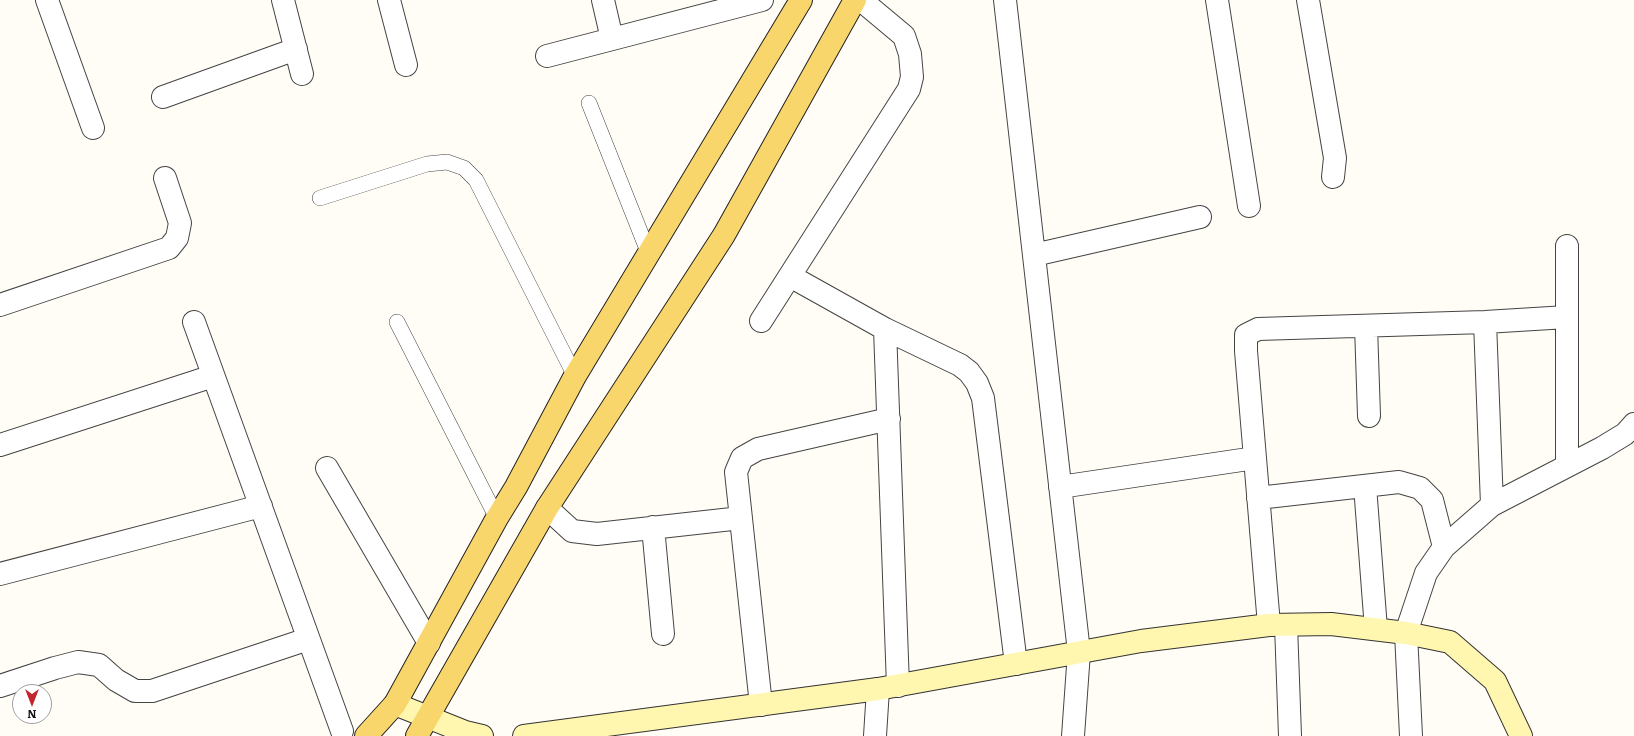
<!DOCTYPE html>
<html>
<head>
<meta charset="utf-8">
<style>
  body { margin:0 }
  #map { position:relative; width:1634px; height:736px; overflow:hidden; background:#fffdf5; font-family:Literata,serif }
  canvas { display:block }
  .north { position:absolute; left:12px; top:684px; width:40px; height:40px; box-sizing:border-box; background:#fff; border:1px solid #a0a0a0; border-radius:50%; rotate:180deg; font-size:11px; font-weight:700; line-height:16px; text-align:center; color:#111 }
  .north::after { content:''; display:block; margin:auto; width:14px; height:18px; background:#c4262e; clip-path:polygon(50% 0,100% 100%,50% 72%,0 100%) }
</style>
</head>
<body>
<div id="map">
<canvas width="1634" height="736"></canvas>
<div class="north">N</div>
</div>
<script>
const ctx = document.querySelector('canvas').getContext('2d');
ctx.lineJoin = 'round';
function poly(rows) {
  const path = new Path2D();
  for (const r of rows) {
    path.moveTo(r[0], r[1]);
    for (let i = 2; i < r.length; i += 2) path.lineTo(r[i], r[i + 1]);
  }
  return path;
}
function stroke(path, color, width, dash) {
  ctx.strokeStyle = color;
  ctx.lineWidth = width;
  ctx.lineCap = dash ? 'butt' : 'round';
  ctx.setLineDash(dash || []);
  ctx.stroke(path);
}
const lane = poly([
  [589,103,649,254],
  [320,198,427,164,447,162,464,168,476,180,575,376],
  [397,322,497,518]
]);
const street = poly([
  [47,0,93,128],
  [283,0,302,74],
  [389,0,406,65],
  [603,0,612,39],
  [1005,0,1079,652,1073,736],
  [1217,0,1249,206],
  [1308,0,1335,158,1333,177],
  [547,56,762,0],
  [163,97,296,49],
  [1034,255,1200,217],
  [790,276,885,329,960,365,969,372,977,383,983,398,1016,664],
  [0,305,169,248,177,238,180,223,165,178],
  [761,321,909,89,912,77,910,54,904,36,861,0],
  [194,322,342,731],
  [1485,322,1492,505],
  [1366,326,1369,416],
  [885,329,898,686],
  [0,445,213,376],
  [1567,466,1567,246],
  [327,468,429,643],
  [1365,486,1376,629],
  [1060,487,1255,458],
  [1258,498,1399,482,1420,488,1432,500,1444,547],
  [547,508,572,531,597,534,741,518],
  [653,527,663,634],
  [0,574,261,506],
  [1269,625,1246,351,1246,335,1258,329,1485,322,1567,317],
  [1286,625,1290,736],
  [0,686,55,668,78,662,99,665,116,680,135,691,152,691,308,639],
  [761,705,736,472,742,458,758,449,889,419],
  [875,736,878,689],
  [1411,736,1406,633,1426,573,1444,547,1492,505,1602,448,1625,434,1634,424]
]);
const secondary = poly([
  [395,704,465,732,482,736],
  [524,736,878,689,1141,641,1269,625,1331,624,1406,633,1450,642,1495,681,1521,736]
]);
const primary = poly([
  [366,736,395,704,497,518,516,487,575,376,801,0],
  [417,736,547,508,724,235,855,0]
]);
stroke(lane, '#444', 16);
stroke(street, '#444', 24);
stroke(secondary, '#333', 24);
stroke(primary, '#222', 24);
stroke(lane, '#fff', 15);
stroke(street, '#fff', 22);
stroke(secondary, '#fff6b0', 22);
stroke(primary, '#f9d66b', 22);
</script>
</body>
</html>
